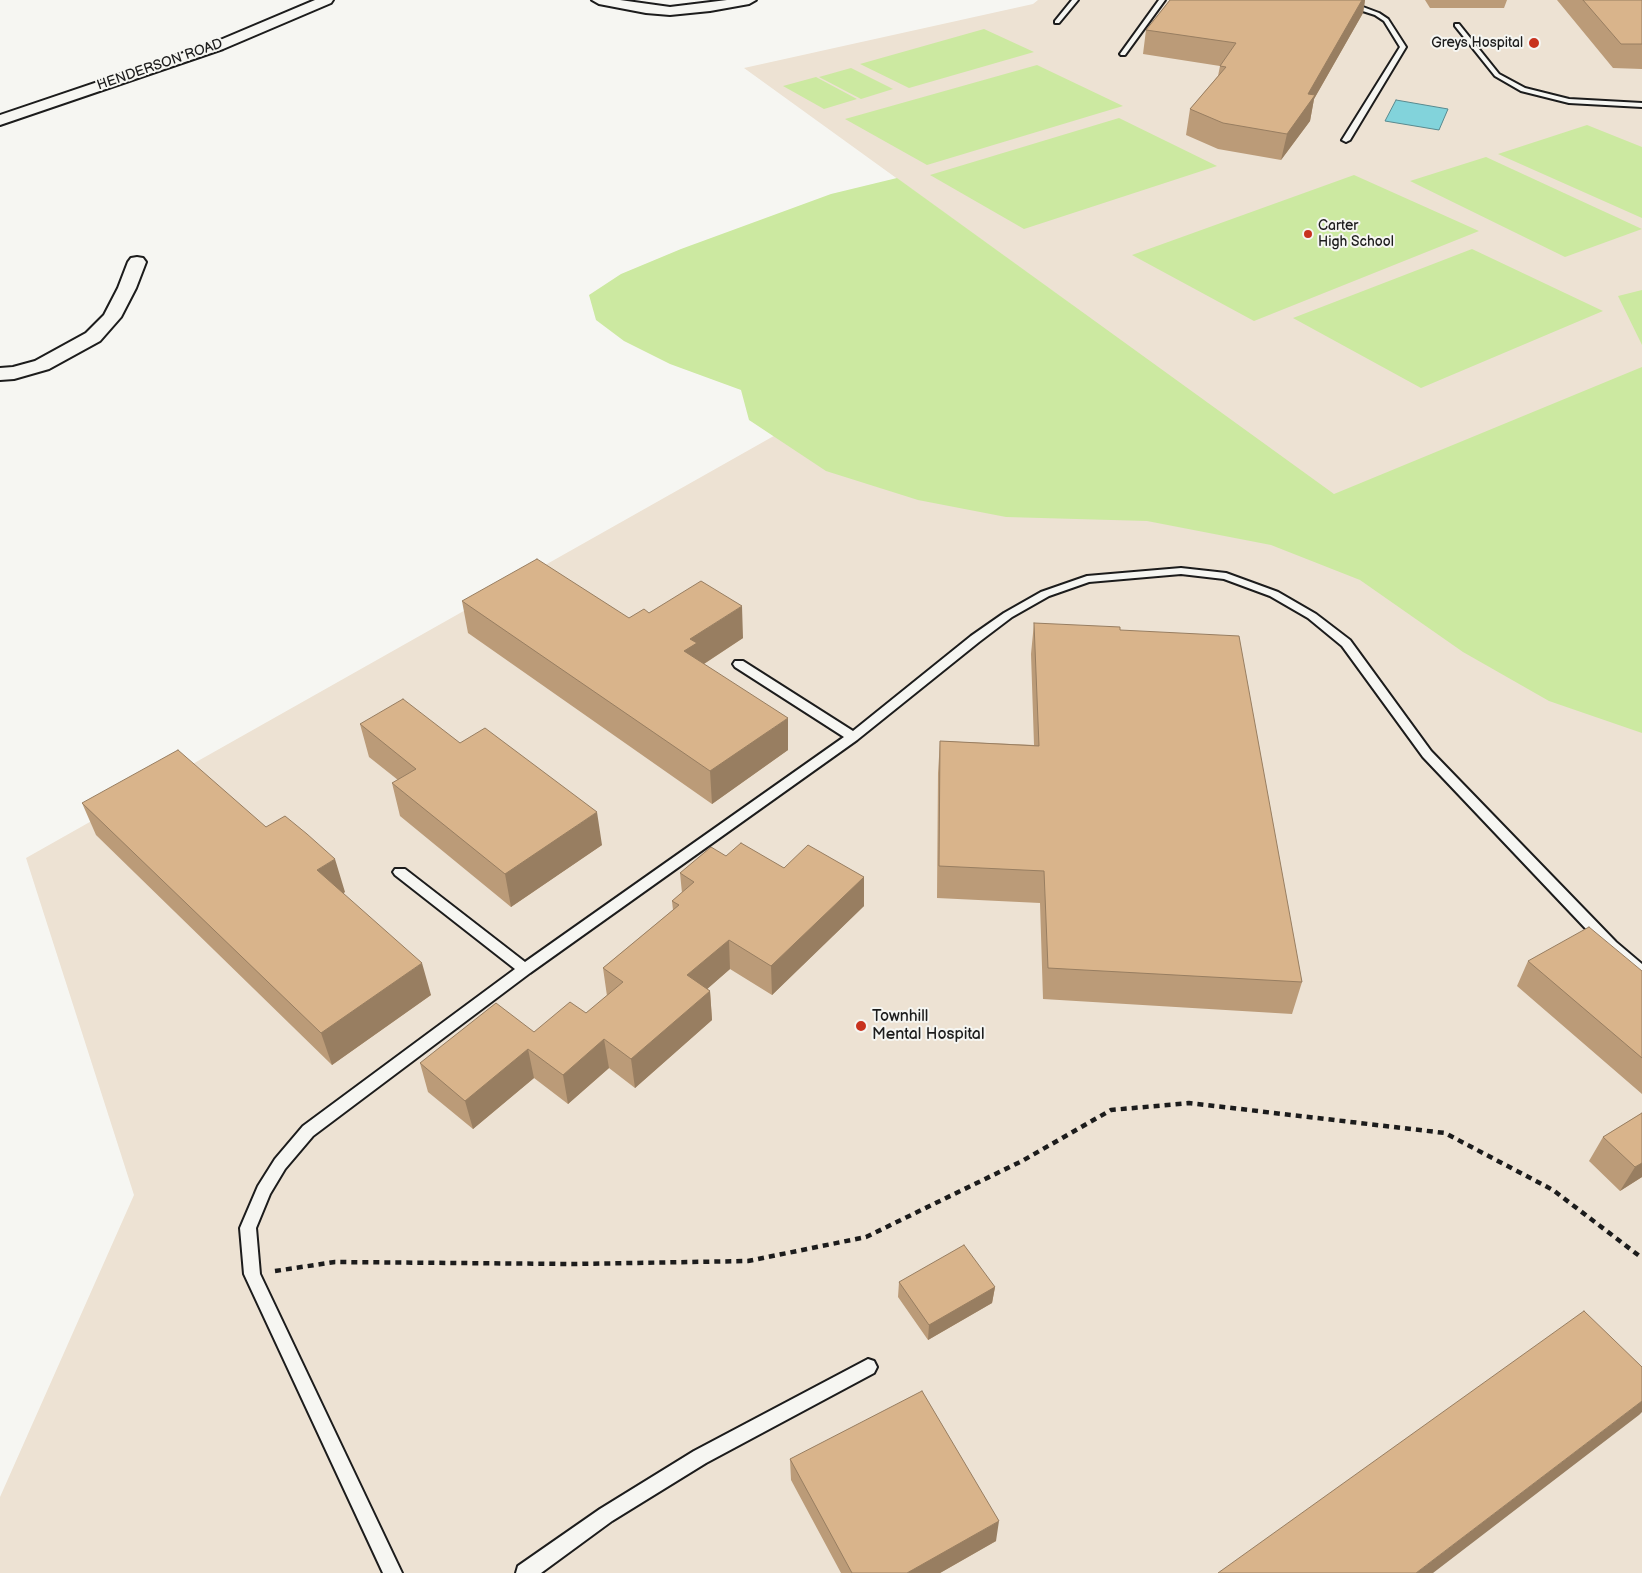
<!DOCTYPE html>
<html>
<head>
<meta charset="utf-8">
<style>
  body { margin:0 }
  canvas { display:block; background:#f6f6f2 }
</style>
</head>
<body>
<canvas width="1642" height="1573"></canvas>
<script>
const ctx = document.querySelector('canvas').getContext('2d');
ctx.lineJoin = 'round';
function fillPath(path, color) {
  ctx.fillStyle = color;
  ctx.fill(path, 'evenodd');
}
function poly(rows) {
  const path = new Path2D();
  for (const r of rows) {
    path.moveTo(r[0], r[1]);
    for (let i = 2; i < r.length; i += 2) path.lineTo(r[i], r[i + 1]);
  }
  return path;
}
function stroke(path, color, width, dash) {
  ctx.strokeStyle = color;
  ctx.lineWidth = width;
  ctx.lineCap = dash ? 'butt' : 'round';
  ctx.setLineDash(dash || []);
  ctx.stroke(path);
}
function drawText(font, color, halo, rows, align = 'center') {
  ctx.font = font + ' "Balsamiq Sans",sans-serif';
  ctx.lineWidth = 4;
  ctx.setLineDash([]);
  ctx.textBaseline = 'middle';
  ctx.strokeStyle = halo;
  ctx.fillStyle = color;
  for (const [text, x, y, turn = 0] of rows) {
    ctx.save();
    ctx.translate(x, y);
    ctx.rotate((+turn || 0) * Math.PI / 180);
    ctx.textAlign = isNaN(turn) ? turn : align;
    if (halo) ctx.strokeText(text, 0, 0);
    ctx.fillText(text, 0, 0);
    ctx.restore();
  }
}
fillPath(poly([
  [1038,0,1642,0,1642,1573,0,1573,0,1497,134,1195,26,858,935,345,1072,305,744,68,1033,4]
]), '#ede2d3');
fillPath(poly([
  [984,29,1034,52,909,88,860,64],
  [1037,65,1123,106,927,165,845,119],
  [851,68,893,89,861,99,819,77],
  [816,77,857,99,824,109,783,86],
  [1119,118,1217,166,1024,229,930,175],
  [1587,125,1642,147,1642,218,1498,154],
  [1486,157,1642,229,1565,257,1410,181],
  [1354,175,1479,231,1254,321,1132,255],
  [897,178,1334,494,1642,367,1642,733,1549,701,1463,652,1360,580,1271,545,1147,521,1006,517,918,500,826,471,749,420,741,390,670,364,624,341,596,320,589,295,621,274,681,249,831,194],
  [1472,249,1603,311,1421,388,1293,318],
  [1642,290,1642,345,1618,296]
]), '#cce9a1');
const water = poly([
  [1396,100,1448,109,1439,130,1385,121,1396,100]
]);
fillPath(water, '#82d3db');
stroke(water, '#598a8f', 1);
const service = poly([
  [1072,0,1078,0,1059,23,1055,23,1055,21,1072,0],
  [1159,0,1165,0,1125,55,1121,55,1120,54,1159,0],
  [1329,0,1340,0,1355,4,1379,13,1388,19,1406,47,1350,140,1346,142,1342,140,1400,47,1384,21,1375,15,1329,0],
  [1455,24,1459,24,1499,74,1525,88,1569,99,1642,103,1642,107,1569,103,1521,91,1495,76,1455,26,1455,24],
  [1181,568,1226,573,1278,592,1316,614,1350,640,1431,751,1616,942,1642,964,1642,977,1637,976,1606,950,1423,757,1342,646,1308,618,1270,596,1224,579,1181,574,1089,582,1049,596,1012,617,979,642,857,740,530,973,313,1136,285,1169,270,1194,256,1228,260,1274,402,1573,383,1573,244,1274,240,1228,258,1186,275,1159,303,1126,515,969,395,875,393,872,395,869,405,869,525,962,844,737,735,667,733,664,735,661,743,661,853,731,971,636,1004,613,1041,592,1087,576,1181,568],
  [868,1359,874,1361,877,1367,874,1373,706,1463,612,1521,541,1573,516,1573,518,1566,600,1509,694,1451,868,1359]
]);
const minor = poly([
  [315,0,333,0,331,3,223,49,0,125,0,115,213,43,315,0],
  [592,0,620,0,670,7,727,0,756,0,749,4,710,11,670,15,646,13,599,4,592,0],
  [137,257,143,258,146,262,136,288,121,317,100,341,49,369,14,379,0,380,0,368,13,367,35,361,86,333,104,315,118,288,128,262,131,258,137,257]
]);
stroke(service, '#1c1c1c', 4);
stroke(minor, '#1c1c1c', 4);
stroke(poly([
  [275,1271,335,1262,575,1264,748,1261,866,1237,1022,1161,1111,1110,1189,1103,1445,1133,1553,1190,1642,1258]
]), '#1c1c1c', 4.5, [6, 5]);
fillPath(service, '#f6f6f2');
fillPath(minor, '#f6f6f2');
fillPath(poly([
  [1170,0,1365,0,1363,13,1314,99,1310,121,1281,160,1218,149,1186,135,1190,109,1218,76,1220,66,1143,54,1146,30],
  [1425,0,1507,0,1504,8,1430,8],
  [1557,0,1642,0,1642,69,1613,68],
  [462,601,629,618,649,613,743,638,704,664,788,750,712,804,468,633],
  [1034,623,1120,630,1302,982,1292,1014,1043,999,1040,903,937,898,938,773,940,741,1034,745,1031,654],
  [360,724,460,743,602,845,511,907,400,816,392,783,398,780,369,757],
  [82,803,266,827,345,892,343,893,431,995,332,1065,96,835],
  [726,856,784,868,864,877,864,906,772,995,730,969,707,989,710,991,712,1020,635,1088,609,1068,568,1104,534,1078,473,1129,428,1092,420,1063,534,1032,586,1013,607,996,603,968,673,910,672,901,682,893,680,873],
  [1528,961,1642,971,1642,1094,1517,986],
  [1642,1113,1642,1177,1620,1191,1589,1161,1603,1137],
  [899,1282,995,1287,992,1303,928,1340,898,1297],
  [790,1459,996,1541,940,1573,841,1573,791,1480]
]), '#bb9b78');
fillPath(poly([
  [1362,0,1365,0,1363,13,1314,99,1310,121,1281,160,1287,134,1308,94],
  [742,606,743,638,699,667,684,651,690,639],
  [788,718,788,750,712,804,710,771],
  [597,812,602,845,511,907,505,874],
  [335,859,345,892,328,903,317,870],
  [864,877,864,906,772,995,771,966],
  [729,940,730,969,690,1004,687,975],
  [422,963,431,995,332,1065,321,1033],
  [710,991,712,1020,635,1088,631,1059],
  [604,1039,609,1068,568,1104,563,1075],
  [528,1049,534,1078,473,1129,465,1101],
  [1642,1163,1642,1177,1620,1191,1635,1167],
  [995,1287,992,1303,928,1340,929,1325],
  [1642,1401,1642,1412,1639,1415,1433,1573,1416,1573],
  [999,1521,996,1541,940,1573,907,1573]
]), '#987e61');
const building = poly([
  [1170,0,1362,0,1308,94,1315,95,1287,134,1223,123,1190,109,1226,67,1220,66,1236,43,1146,30,1170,0],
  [1583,0,1642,0,1642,44,1621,44,1583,0],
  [537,559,629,618,644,609,649,613,701,581,742,606,690,639,697,643,684,651,788,718,710,771,462,601,537,559],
  [1034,623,1120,627,1120,630,1239,636,1302,982,1048,968,1044,871,939,866,940,741,1039,746,1034,623],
  [403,699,460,743,485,728,597,812,505,874,392,783,416,769,360,724,403,699],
  [178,750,266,827,285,816,307,834,335,859,317,870,422,963,321,1033,82,803,178,750],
  [741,843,784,868,808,845,864,877,771,966,729,940,687,975,710,991,631,1059,604,1039,563,1075,528,1049,465,1101,420,1063,496,1003,534,1032,570,1002,586,1013,623,982,603,968,679,905,672,901,694,882,680,873,711,847,726,856,741,843],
  [1589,927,1642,971,1642,1058,1528,961,1589,927],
  [1642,1113,1642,1163,1635,1167,1603,1137,1642,1113],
  [964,1245,995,1287,929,1325,899,1282,964,1245],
  [1584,1311,1642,1367,1642,1401,1416,1573,1218,1573,1584,1311],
  [922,1391,999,1521,907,1573,852,1573,790,1459,922,1391]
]);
fillPath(building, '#d9b48b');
stroke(building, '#987e61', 1);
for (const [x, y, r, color] of [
  [1534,43,6,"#c8321e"],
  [1308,234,5,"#c8321e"],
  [861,1026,6,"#c8321e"]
]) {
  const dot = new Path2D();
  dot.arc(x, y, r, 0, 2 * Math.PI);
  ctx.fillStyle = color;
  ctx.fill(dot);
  stroke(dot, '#f6f6f2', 2);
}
drawText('14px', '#1c1c1c', '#f6f6f2', [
  ["Greys Hospital",1523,43],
  ["Carter",1318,226,"left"],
  ["High School",1318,242,"left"]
], 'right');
drawText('14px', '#1c1c1c', '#f6f6f2', [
  ["HENDERSON ROAD",160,65,-19]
]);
drawText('16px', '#1c1c1c', '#f6f6f2', [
  ["Townhill",872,1017],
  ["Mental Hospital",872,1035]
], 'left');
</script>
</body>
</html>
